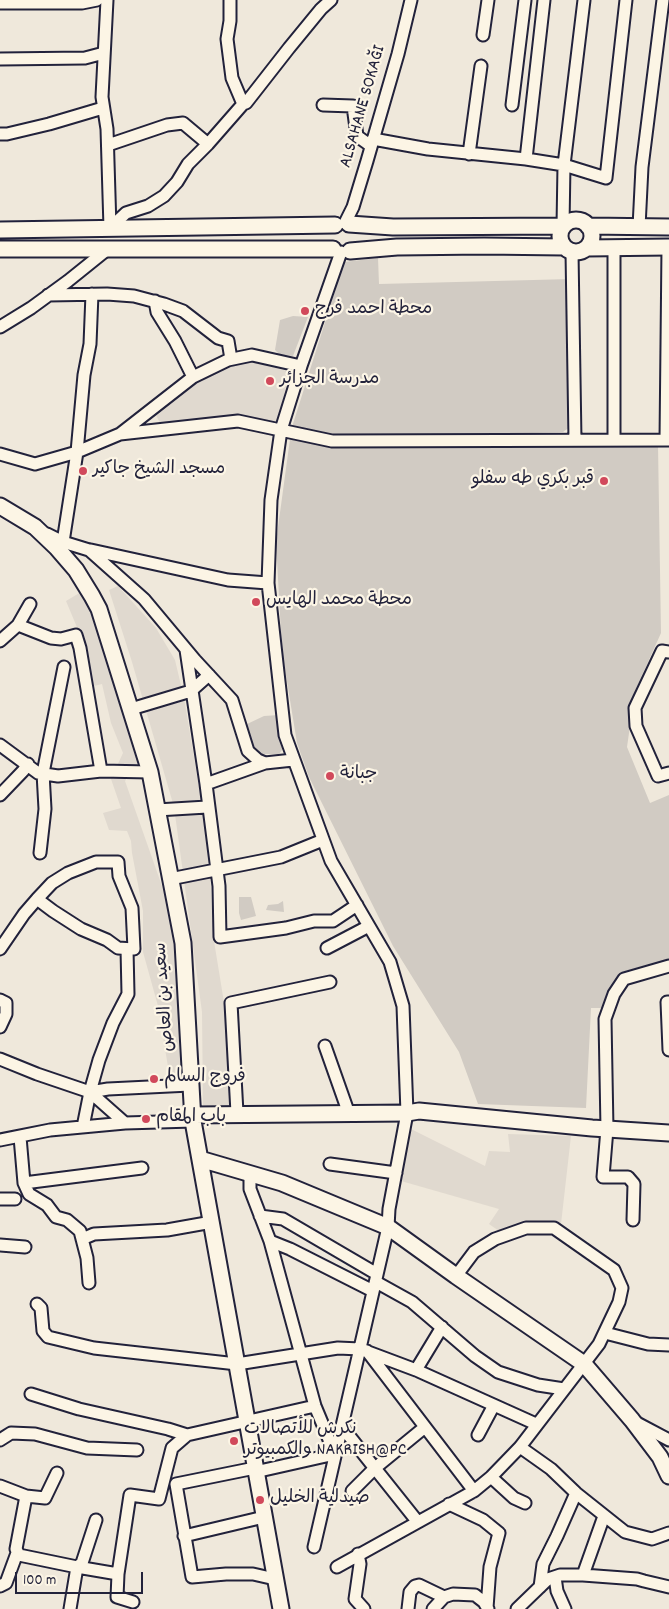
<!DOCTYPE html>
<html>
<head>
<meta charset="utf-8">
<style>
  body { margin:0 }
  #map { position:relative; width:669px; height:1609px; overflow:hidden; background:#efe8db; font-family:Dekko,sans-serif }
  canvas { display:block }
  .scale { position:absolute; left:15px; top:1572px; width:128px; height:22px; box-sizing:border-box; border:2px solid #22223b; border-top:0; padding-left:6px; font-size:15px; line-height:18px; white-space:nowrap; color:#22223b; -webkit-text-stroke:4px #fcf5e5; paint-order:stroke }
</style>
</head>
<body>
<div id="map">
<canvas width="669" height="1609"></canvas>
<div class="scale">100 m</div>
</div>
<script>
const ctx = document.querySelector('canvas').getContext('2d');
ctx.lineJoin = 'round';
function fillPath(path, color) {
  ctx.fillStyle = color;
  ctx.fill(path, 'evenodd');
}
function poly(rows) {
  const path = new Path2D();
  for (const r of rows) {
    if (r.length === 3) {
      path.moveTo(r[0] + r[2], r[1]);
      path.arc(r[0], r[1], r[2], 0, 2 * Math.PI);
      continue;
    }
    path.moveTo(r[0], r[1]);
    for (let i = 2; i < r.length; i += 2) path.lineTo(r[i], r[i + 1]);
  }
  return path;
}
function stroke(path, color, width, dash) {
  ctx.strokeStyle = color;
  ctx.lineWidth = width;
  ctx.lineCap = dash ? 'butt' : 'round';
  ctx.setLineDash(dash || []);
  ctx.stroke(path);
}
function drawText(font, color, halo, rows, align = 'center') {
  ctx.font = font + ' Dekko,"Playpen Sans Arabic",sans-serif';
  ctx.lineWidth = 4.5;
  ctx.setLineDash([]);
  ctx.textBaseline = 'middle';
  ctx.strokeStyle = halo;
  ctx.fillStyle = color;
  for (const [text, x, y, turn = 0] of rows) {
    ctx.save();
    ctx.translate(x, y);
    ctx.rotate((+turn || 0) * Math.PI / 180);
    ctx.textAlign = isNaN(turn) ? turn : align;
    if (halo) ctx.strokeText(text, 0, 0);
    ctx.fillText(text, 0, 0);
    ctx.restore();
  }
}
fillPath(poly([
  [250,360,290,372,277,422,251,417,233,416,160,423,155,413,202,377,236,362],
  [118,586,156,628,175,660,184,698,203,811,210,877,214,941,228,1027,232,1106,203,1105,202,1012,174,807,132,662,109,590],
  [81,592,90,604,139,761,125,781,181,940,181,1073,169,1073,158,1006,143,952,143,911,132,853,131,841,127,831,109,830,103,813,121,808,111,779,123,753,111,723,102,684,90,687,84,644,66,601],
  [409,1128,485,1166,489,1151,510,1152,508,1134,571,1136,561,1224,520,1226,499,1231,489,1224,499,1209,401,1181]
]), '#e0d9cf');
fillPath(poly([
  [378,258,379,284,572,279,570,427,563,432,441,436,333,435,309,431,292,427,344,262],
  [293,316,308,317,293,356,280,355,275,350,280,320],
  [290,439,319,443,658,445,661,633,635,691,627,747,650,803,669,795,669,959,622,972,605,1008,591,1008,586,1108,478,1104,459,1052,393,946,309,777,297,743,282,651,276,542],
  [279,715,285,746,279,754,258,754,250,748,245,725,264,716],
  [239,897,251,897,256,916,241,920,239,913],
  [283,901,284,912,266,910,268,905,278,904]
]), '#d1cbc3');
const minor = poly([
  [107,0,102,97,107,129,110,228],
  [230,0,230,21,227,39,232,78,243,104],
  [584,0,564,165,606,178,626,0],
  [0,3,82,3,97,0],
  [483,35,488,0],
  [0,59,85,58,104,53],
  [323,105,353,106,357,136,371,146],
  [512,105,525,0],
  [0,134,7,134,49,124,103,108],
  [373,139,428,149,526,159,564,165,563,226],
  [108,145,167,125,183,123,208,144],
  [469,154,481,66],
  [526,159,544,0],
  [345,223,353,207,367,161,398,54,411,0],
  [639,227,642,167,663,0],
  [110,228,126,213,148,206,164,196,177,182,188,164,208,144,243,104,246,103,289,48,321,9,331,0],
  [614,247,614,440],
  [572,252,575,440],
  [48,295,107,294,134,296,164,304,183,311,218,338,228,341,231,359],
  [155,301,157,312,175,341,193,377],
  [0,327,31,308,68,281,109,248],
  [120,434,238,421,332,441,669,440],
  [666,440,668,247],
  [0,454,35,464,77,452,120,434,193,377,228,360,252,355,301,366],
  [47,534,63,542,89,550,144,599,195,660,232,700,248,751,258,760,265,763,293,760],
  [63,542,77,452,84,375,90,344,92,294],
  [91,550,228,580,268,583],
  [18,625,51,638,61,639,76,635,80,648,101,771],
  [0,641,18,625,30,604],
  [186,650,206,784],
  [669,652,662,651,635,708,636,726,658,776,669,773],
  [131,709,191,691,209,675],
  [0,745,38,773,58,776,101,771,150,772],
  [265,763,206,784,219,886,220,937,286,928,314,921,333,921,357,905],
  [0,795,23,771,28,764],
  [157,810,207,807],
  [40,853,45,809,43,773,64,667],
  [170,879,281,857,323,840],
  [327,948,369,926],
  [0,949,24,914,37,899,52,883,68,873,96,862,118,862,119,876,132,908,134,949,118,948,107,940,81,929,53,911,37,899],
  [0,1000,6,1003,6,1014,0,1027],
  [669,1002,667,1002,669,1050],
  [325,1046,349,1114],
  [0,1059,37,1074,90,1092,108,1089,190,1085],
  [90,1092,125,1123,193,1121],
  [237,1113,231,1003,330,982],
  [83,1127,90,1092,99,1060,113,1023,128,994,127,949],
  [20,1137,24,1183,29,1194,47,1205,56,1217,67,1220,80,1231,87,1258,89,1283],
  [0,1140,50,1130,125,1123],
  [330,1164,396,1173],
  [250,1174,250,1189,270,1241,315,1406,335,1454,255,1472],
  [24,1183,142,1168],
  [0,1199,15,1199],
  [260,1216,283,1219,377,1274],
  [633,1220,634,1184,628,1177,603,1177,607,1129,605,1019,614,994,624,979,669,966],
  [82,1239,94,1234,167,1230,212,1222],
  [270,1241,290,1249,373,1291],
  [0,1245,25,1247],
  [376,1282,412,1302,475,1356,498,1372,538,1385,564,1389],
  [37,1304,41,1308,43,1331,48,1337,94,1348,237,1364,338,1348,360,1349,416,1370,536,1424],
  [605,1333,648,1344,669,1345],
  [367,1351,474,1491],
  [416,1370,442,1327],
  [31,1394,79,1409,168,1429,187,1435],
  [635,1422,669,1440],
  [342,1427,417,1521],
  [478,1435,494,1405],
  [0,1440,11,1433,35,1434,87,1448,137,1450],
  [520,1447,551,1469,576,1493,625,1532,652,1539,669,1533],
  [255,1468,176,1484,192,1577,226,1574,253,1574,275,1579],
  [491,1477,514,1498,525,1503],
  [0,1486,26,1496,45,1498,57,1473],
  [352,1491,375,1468,425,1427],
  [26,1496,16,1549,19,1555,77,1567,118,1574],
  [449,1504,483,1520,499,1533,490,1567,487,1608],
  [184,1536,264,1517],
  [314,1547,388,1227,389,1209,407,1113,403,1006,390,962,331,861,285,735,268,583,271,500,281,430,301,366,341,252],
  [358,1554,360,1564,355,1599,364,1609],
  [337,1567,474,1491,491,1477,520,1447,599,1344,619,1302,622,1288,614,1270,554,1228,526,1228,495,1239,474,1252,456,1276],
  [583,1575,604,1516],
  [555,1577,557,1591,565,1609],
  [0,1586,6,1583,17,1553],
  [540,1587,543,1564,557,1536,576,1493],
  [133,1602,117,1597,118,1574,130,1495,159,1499,172,1448,187,1435,315,1406],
  [70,1609,77,1567,82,1563,96,1520],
  [408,1609,410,1592,415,1586,419,1585,444,1597],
  [433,1609,444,1597,453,1594,475,1595,484,1602,488,1609],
  [517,1609,548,1579,560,1575,583,1575,637,1579,644,1581,669,1587]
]);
const major = poly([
  [576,236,16],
  [349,224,393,227,563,226],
  [588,226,669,227],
  [0,230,335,225],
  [587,248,669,247],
  [0,249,333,249],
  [350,251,397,247,484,246,564,247],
  [0,506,35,527,57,548,76,570,92,596,99,609,150,772,183,943,193,1121,281,1609],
  [192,1115,407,1113,419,1111,592,1128,669,1133],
  [200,1159,282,1183,388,1227,456,1276,584,1364,632,1420,660,1457,669,1476]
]);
stroke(minor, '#22223b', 15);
stroke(major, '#22223b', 19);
stroke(minor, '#fcf5e5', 11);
stroke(major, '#fcf5e5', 15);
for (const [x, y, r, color] of [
  [305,311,5,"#d1495b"],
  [270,381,5,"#d1495b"],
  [83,471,5,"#d1495b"],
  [604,481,5,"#d1495b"],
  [256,602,5,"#d1495b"],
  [330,776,5,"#d1495b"],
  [154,1079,5,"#d1495b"],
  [146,1119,5,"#d1495b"],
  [234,1441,5,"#d1495b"],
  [260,1500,5,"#d1495b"]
]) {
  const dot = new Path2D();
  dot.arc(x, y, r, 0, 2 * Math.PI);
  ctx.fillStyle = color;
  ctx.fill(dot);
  stroke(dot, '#fcf5e5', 2);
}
drawText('18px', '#22223b', '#fcf5e5', [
  ["ALSAHANE SOKAĞI",364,107,-74],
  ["سعيد بن العاص",166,997,-94]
]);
drawText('18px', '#22223b', '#fcf5e5', [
  ["محطة احمد فرج",315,311],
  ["مدرسة الجزائر",280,381],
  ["مسجد الشيخ جاكير",93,471],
  ["قبر بكري طه سفلو",594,481,"right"],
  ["محطة محمد الهايس",266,602],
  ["جبانة",340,776],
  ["فروج السالم",164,1079],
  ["باب المقام",156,1119],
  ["نكرش للأتصالات",244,1431],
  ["والكمبيوتر NAKRISH@PC",244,1452],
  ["صيدلية الخليل",270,1500]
], 'left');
</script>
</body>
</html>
